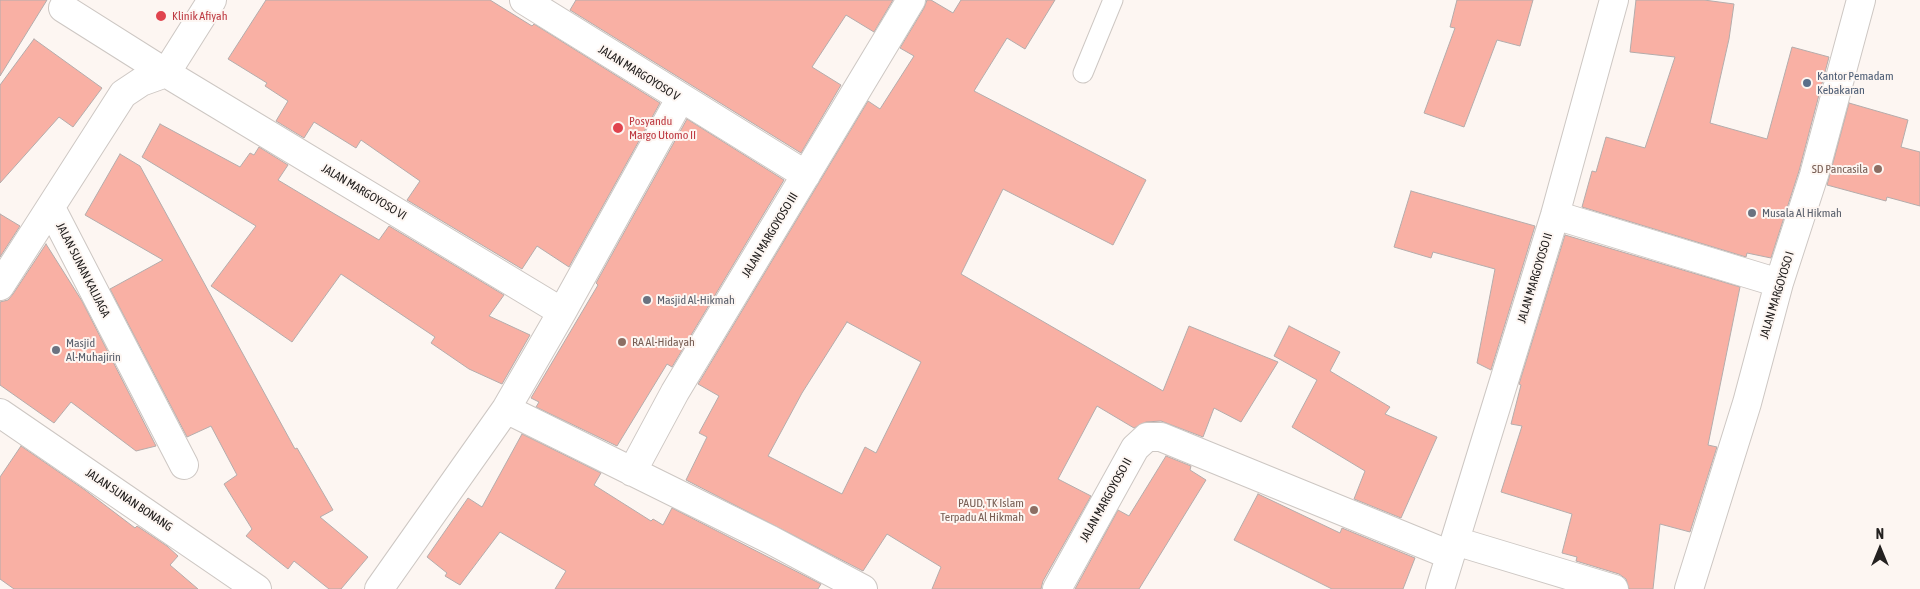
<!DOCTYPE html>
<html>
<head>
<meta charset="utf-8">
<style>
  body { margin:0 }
  #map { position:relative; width:1920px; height:589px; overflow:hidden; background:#fdf6f2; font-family:"Asap Condensed",sans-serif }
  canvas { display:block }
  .north { position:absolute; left:1855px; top:524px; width:50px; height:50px; -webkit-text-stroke:4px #fdf6f2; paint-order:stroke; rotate:0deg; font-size:14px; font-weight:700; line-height:20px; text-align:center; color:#242120 }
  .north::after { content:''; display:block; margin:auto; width:18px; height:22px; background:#242120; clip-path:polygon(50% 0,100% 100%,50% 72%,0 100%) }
</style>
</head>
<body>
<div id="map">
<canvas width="1920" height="589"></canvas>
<div class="north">N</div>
</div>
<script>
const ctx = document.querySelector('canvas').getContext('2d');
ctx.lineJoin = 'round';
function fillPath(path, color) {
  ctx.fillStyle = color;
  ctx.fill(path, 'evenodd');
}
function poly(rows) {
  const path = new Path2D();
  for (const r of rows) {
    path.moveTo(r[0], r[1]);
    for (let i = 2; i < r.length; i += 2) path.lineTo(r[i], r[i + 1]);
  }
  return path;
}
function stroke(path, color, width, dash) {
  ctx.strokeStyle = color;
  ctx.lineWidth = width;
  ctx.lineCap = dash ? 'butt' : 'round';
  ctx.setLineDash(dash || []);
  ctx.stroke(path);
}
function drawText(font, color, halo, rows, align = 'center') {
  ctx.font = font + ' "Asap Condensed",sans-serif';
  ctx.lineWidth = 4;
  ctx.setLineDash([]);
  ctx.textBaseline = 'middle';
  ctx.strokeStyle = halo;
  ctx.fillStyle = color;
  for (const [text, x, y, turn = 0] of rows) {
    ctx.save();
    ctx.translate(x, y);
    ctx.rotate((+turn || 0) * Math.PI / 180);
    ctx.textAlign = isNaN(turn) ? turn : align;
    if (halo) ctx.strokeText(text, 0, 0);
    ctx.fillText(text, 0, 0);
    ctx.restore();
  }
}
const building = poly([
  [0,0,47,0,0,76,0,0],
  [266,0,490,0,532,26,534,24,660,103,569,267,537,246,522,269,407,200,420,181,361,140,356,148,314,122,304,138,276,121,288,101,265,86,267,83,228,59,266,0],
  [576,0,893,0,874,32,846,15,812,67,841,85,801,153,570,10,576,0],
  [927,0,931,0,953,13,961,0,1055,0,1025,49,1007,38,974,91,1146,180,1113,245,1003,189,961,274,1163,391,1189,326,1278,362,1241,422,1214,408,1203,437,1161,421,1146,422,1134,428,1097,406,1058,479,1091,496,1043,581,1041,589,932,589,941,567,887,534,863,571,686,480,707,437,699,433,719,396,698,384,868,101,880,109,914,56,900,48,924,8,927,0],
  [847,322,921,362,876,453,865,447,842,494,768,456,802,393,847,322],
  [1457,0,1533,0,1520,46,1497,40,1464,127,1424,113,1455,28,1450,27,1457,0],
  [1636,0,1704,0,1734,4,1729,39,1710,123,1767,139,1792,47,1829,57,1799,171,1771,258,1747,253,1746,257,1582,207,1592,171,1596,172,1606,137,1645,148,1675,57,1630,52,1636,0],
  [34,39,102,88,73,127,59,117,0,183,0,85,34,39],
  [1849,103,1908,120,1901,147,1920,152,1920,206,1887,197,1886,201,1827,185,1849,103],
  [687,119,784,180,672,367,667,364,617,446,536,407,539,402,531,398,598,285,596,283,687,119],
  [160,124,240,167,250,153,254,155,259,147,288,165,278,180,333,213,379,240,389,226,504,295,489,316,530,335,502,384,469,369,431,343,435,337,341,274,292,342,211,286,256,226,142,157,160,124],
  [120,154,140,166,295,449,297,448,333,510,320,517,368,557,341,589,329,589,294,561,288,569,246,536,252,529,224,484,237,475,211,426,187,437,110,289,163,260,85,215,120,154],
  [1411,191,1535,226,1491,370,1477,363,1495,269,1433,252,1431,258,1394,247,1411,191],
  [0,214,20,226,0,257,0,214],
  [1565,235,1740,287,1708,445,1717,447,1690,532,1660,524,1653,589,1629,589,1626,579,1619,574,1576,561,1577,557,1562,553,1572,514,1501,492,1522,426,1511,424,1521,385,1519,384,1565,235],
  [46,244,82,301,156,446,136,451,71,402,54,423,0,385,0,302,8,300,13,294,46,244],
  [1289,326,1340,352,1330,371,1390,407,1385,414,1437,437,1401,518,1354,499,1365,471,1292,427,1317,380,1274,356,1289,326],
  [522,434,601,473,594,485,651,521,653,519,663,525,672,508,821,584,818,589,555,589,566,571,500,532,460,585,445,576,447,573,427,557,468,498,482,507,522,434],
  [21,446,85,490,135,528,137,526,167,546,178,556,170,565,198,589,14,589,0,579,0,477,21,446],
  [1166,456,1191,466,1190,470,1206,480,1139,589,1075,589,1118,510,1129,516,1166,456],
  [1258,494,1340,533,1342,528,1415,558,1403,589,1332,589,1234,540,1258,494]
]);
fillPath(building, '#f9b0a4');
stroke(building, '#b4acab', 1);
const service = poly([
  [1083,73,1113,0]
]);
const minor = poly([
  [524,0,806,175],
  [63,8,166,73,562,312],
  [166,73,212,0],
  [51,208,184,465],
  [1555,215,1779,283],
  [0,286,123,94,141,82,166,73],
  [506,409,771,540,863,589],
  [0,413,257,589],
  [632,472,675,392,911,0],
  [1455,541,1614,589],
  [379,589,506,409,562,312,680,99],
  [1057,589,1135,448,1147,437,1161,437,1450,555],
  [1440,589,1555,215,1614,0],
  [1689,589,1747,403,1779,283,1814,175,1861,0]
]);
stroke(service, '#cdc7c3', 21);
stroke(minor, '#cdc7c3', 30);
stroke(service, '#fff', 19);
stroke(minor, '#fff', 28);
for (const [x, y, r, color] of [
  [161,16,6,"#e0444e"],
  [1807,83,5,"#5c6f8a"],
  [618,128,6,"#e0444e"],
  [1878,169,5,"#8d6e63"],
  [1752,213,5,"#6b7280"],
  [647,300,5,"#6b7280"],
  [622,342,5,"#8d6e63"],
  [56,350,5,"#6b7280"],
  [1034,510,5,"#8d6e63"]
]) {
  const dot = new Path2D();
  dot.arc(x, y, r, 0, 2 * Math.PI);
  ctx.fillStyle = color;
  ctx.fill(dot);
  stroke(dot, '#fdf6f2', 2);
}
drawText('12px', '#be3a42', '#fdf6f2', [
  ["Klinik Afiyah",172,16],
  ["Posyandu",629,121],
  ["Margo Utomo II",629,135]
], 'left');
drawText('12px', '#242120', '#fdf6f2', [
  ["JALAN MARGOYOSO V",639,73,32],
  ["JALAN MARGOYOSO VI",364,192,31],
  ["JALAN MARGOYOSO III",770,235,-59],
  ["JALAN SUNAN KALIJAGA",83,270,63],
  ["JALAN MARGOYOSO II",1535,278,-73],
  ["JALAN MARGOYOSO I",1777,295,-73],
  ["JALAN SUNAN BONANG",129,500,34],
  ["JALAN MARGOYOSO II",1106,500,-61]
]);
drawText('12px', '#4e5e75', '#fdf6f2', [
  ["Kantor Pemadam",1817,76],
  ["Kebakaran",1817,90]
], 'left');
drawText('12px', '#785e54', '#fdf6f2', [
  ["SD Pancasila",1868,169],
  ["RA Al-Hidayah",632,342,"left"],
  ["PAUD, TK Islam",1024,503],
  ["Terpadu Al Hikmah",1024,517]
], 'right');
drawText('12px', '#5b616d', '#fdf6f2', [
  ["Musala Al Hikmah",1762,213],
  ["Masjid Al-Hikmah",657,300],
  ["Masjid",66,343],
  ["Al-Muhajirin",66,357]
], 'left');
</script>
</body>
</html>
